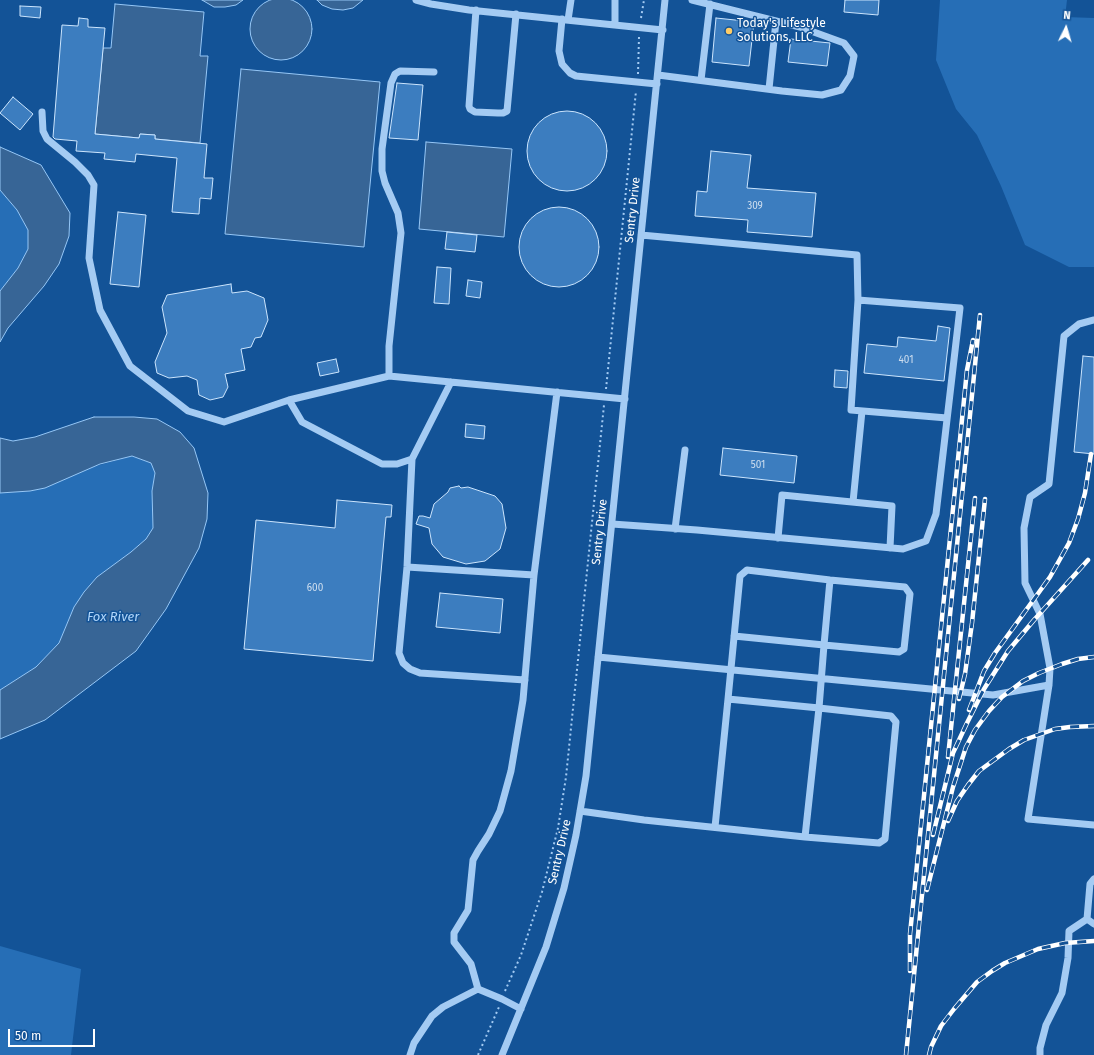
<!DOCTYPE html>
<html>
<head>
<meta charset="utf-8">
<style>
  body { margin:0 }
  #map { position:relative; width:1094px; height:1055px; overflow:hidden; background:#135397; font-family:"Fira Sans",sans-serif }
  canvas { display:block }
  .north { position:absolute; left:1046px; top:8px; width:40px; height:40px; -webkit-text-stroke:3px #135397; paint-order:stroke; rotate:5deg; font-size:11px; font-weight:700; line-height:16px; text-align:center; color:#fff }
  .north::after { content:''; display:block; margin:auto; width:14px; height:18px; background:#fff; clip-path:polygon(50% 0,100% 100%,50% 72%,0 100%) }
  .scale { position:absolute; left:8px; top:1029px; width:87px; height:18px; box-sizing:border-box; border:2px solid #fff; border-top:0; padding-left:5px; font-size:12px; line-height:14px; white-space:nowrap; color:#fff; -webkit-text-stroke:3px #135397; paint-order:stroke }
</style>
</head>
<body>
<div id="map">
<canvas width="1094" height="1055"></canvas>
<div class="north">N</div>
<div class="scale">50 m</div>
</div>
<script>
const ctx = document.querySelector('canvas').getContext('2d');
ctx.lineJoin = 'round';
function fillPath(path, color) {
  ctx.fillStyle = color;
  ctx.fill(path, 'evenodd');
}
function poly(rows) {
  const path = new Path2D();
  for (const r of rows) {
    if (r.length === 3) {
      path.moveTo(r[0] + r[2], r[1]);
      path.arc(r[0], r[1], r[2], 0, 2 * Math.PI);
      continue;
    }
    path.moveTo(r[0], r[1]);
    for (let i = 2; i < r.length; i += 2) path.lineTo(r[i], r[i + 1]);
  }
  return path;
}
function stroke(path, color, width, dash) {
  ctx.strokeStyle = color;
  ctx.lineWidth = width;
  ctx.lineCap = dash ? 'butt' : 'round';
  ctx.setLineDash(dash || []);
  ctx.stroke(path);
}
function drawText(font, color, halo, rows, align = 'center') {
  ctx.font = font + ' "Fira Sans",sans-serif';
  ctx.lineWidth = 3;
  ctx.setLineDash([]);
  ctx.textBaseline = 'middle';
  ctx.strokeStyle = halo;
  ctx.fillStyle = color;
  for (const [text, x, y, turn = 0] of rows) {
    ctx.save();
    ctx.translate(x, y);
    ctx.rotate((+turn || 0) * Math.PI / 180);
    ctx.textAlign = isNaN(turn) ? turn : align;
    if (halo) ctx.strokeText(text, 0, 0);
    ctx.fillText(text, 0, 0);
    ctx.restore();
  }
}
fillPath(poly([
  [940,0,1067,0,1065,17,1094,18,1094,267,1069,267,1025,245,1001,186,977,135,956,109,936,60],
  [0,190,17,210,28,230,28,249,18,268,0,291],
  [132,456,151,463,155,473,152,491,153,528,146,539,131,552,97,577,84,592,74,607,59,643,36,667,0,690,0,493],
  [0,946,81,969,71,1055,0,1055]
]), '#266eb6');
const water = poly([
  [281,29,31],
  [202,0,243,0,236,5,225,7,214,7,202,0],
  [317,0,363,0,353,8,343,10,332,9,322,5,317,0],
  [115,4,204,12,200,56,208,56,200,143,155,139,155,135,140,134,139,138,95,134,103,48,111,48,115,4],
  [241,69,380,82,364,247,225,234,241,69],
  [426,142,512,149,504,237,419,229,426,142],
  [0,147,41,165,70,213,69,236,59,264,44,286,8,328,0,342,0,291,18,268,28,249,28,230,17,210,0,190,0,147],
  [94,417,134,417,157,419,180,432,194,448,208,493,207,519,199,548,166,609,136,651,45,720,0,739,0,690,36,667,59,643,74,607,84,592,97,577,131,552,146,539,153,528,152,491,155,473,151,463,132,456,100,464,45,488,30,491,0,493,0,438,13,441,35,437,94,417]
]);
fillPath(water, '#376596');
stroke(water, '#96c7f6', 1);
const building = poly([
  [845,0,879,0,878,15,844,12,845,0],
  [20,6,41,7,40,18,20,16,20,6],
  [79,18,88,19,88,27,105,28,95,134,139,138,140,134,155,135,155,139,207,144,204,178,213,178,211,199,200,198,199,214,172,212,177,158,136,154,135,162,104,159,105,153,76,151,77,141,55,139,53,137,62,25,78,26,79,18],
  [716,18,754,22,749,66,712,62,716,18],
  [791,39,830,43,827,66,788,62,791,39],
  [397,83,423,85,418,140,389,138,397,83],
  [13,97,33,114,20,130,0,113,13,97],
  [567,151,40],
  [711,151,751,155,747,188,816,193,812,237,747,232,748,220,695,216,697,191,707,192,711,151],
  [559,247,40],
  [118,212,146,215,139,287,110,284,118,212],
  [447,232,477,235,475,252,445,249,447,232],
  [437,267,451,268,449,304,434,303,437,267],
  [468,280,482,282,480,298,466,296,468,280],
  [231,284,232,293,247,291,264,298,268,320,261,337,255,338,251,347,241,349,245,370,225,374,228,387,223,397,210,400,199,395,197,380,187,376,169,378,157,373,155,362,167,333,162,307,167,295,231,284],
  [938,326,950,328,944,381,864,373,867,344,897,347,898,337,936,341,938,326],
  [1083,356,1094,357,1094,454,1074,452,1083,356],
  [336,359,339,372,320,376,317,363,336,359],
  [835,370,848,371,847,388,834,387,835,370],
  [466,424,485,426,484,439,465,437,466,424],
  [723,448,797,456,794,483,720,475,723,448],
  [459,486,461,488,468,487,495,496,502,504,506,528,500,549,485,561,466,564,443,557,432,544,429,528,416,524,419,516,423,516,430,518,434,504,448,492,450,488,459,486],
  [337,500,392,505,391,517,386,517,373,661,244,649,256,520,335,528,337,500],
  [440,593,503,599,500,633,436,627,440,593]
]);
fillPath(building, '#3c7dbf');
stroke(building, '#cce5fd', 1);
stroke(poly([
  [641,18,644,0],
  [638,74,639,37],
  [606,389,636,91],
  [505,991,521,955,542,892,558,828,566,777,604,405],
  [478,1055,499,1007]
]), '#a4cbf3', 2, [2, 3]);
stroke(poly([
  [416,0,431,4,469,10,663,30],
  [615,0,615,25],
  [476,10,469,106,470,109,475,112,498,113,503,113,507,111,516,14],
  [562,19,559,51,562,64,570,73,576,76,657,84],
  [568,20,571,0],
  [434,72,400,71,395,74,391,83,382,149,382,171,385,183,398,213,401,233,389,346,389,376,625,399],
  [658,75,782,91,822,95,841,90,850,76,854,56,844,43,800,27,692,0],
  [701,80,710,4],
  [769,89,776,21],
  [42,112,43,131,47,139,75,162,88,175,94,185,89,258,100,310,130,366,188,411,224,422,289,400,389,376],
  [858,300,851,410,947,418],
  [1094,320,1079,324,1064,336,1049,484,1030,497,1024,528,1025,583,1040,614,1050,668,1049,685,1028,819,1094,825],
  [289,400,302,422,382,464,397,464,412,459,451,382],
  [412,459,407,567,399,653,403,663,410,669,420,673,525,680],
  [853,502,862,411],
  [612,524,697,530,903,549,926,541,936,514,960,308,858,300,857,255,641,235],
  [675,529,685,450],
  [778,538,782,495,892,506,890,548],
  [407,567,534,575],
  [734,636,824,645,830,580],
  [598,657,993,695,1049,685],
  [580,811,644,820,805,837,879,843,885,839,896,722,891,716,819,708,728,699,740,576,747,570,830,580,905,587,910,594,904,649,899,652,824,645,819,708,805,837],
  [715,827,728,699],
  [1094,879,1090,884,1087,919,1094,924],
  [478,989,471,964,454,942,454,933,468,910,473,860,478,851,489,834,500,811,511,771,523,700,534,575,557,392],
  [478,989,502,999,521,1009],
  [410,1055,414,1043,432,1016,443,1007,478,989],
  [502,1055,546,947,564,888,576,835,586,776,665,0],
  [1040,1055,1040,1048,1046,1025,1062,993,1068,958,1069,931,1087,919]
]), '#a4cbf3', 7);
const rail = poly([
  [959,699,965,674,972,623,985,499],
  [969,710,984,671,995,653,1050,577,1069,543,1078,519,1085,493,1091,454],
  [948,757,975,498],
  [948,821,957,801,968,785,979,771,1009,749,1024,740,1055,729,1070,727,1094,726],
  [933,835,953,753,967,723,984,689,1008,651,1034,620,1088,560],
  [927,890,953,787,966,747,975,730,989,711,1002,697,1023,681,1039,673,1062,664,1078,659,1094,657],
  [910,971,910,934,967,370,973,340],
  [906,1055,980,315],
  [929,1055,931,1047,941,1026,954,1009,977,982,992,971,1005,963,1038,949,1065,943,1094,941]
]);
stroke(rail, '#fff', 4.5);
stroke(rail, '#135397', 3, [9]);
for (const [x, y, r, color] of [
  [729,31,4,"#fc6"]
]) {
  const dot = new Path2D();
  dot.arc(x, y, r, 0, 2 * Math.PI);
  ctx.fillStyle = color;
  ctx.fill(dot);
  stroke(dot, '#135397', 1.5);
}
drawText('10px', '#cedeef', null, [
  ["309",755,206],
  ["401",906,360],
  ["501",758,465],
  ["600",315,588]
]);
drawText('12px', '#fff', '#135397', [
  ["Today's Lifestyle",737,24],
  ["Solutions, LLC",737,38]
], 'left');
drawText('12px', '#fff', '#135397', [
  ["Sentry Drive",633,210,-84],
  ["Sentry Drive",600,532,-84],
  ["Sentry Drive",560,852,-77]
]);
drawText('italic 13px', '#b0d5f9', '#135397', [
  ["Fox River",113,617]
]);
</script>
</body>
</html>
